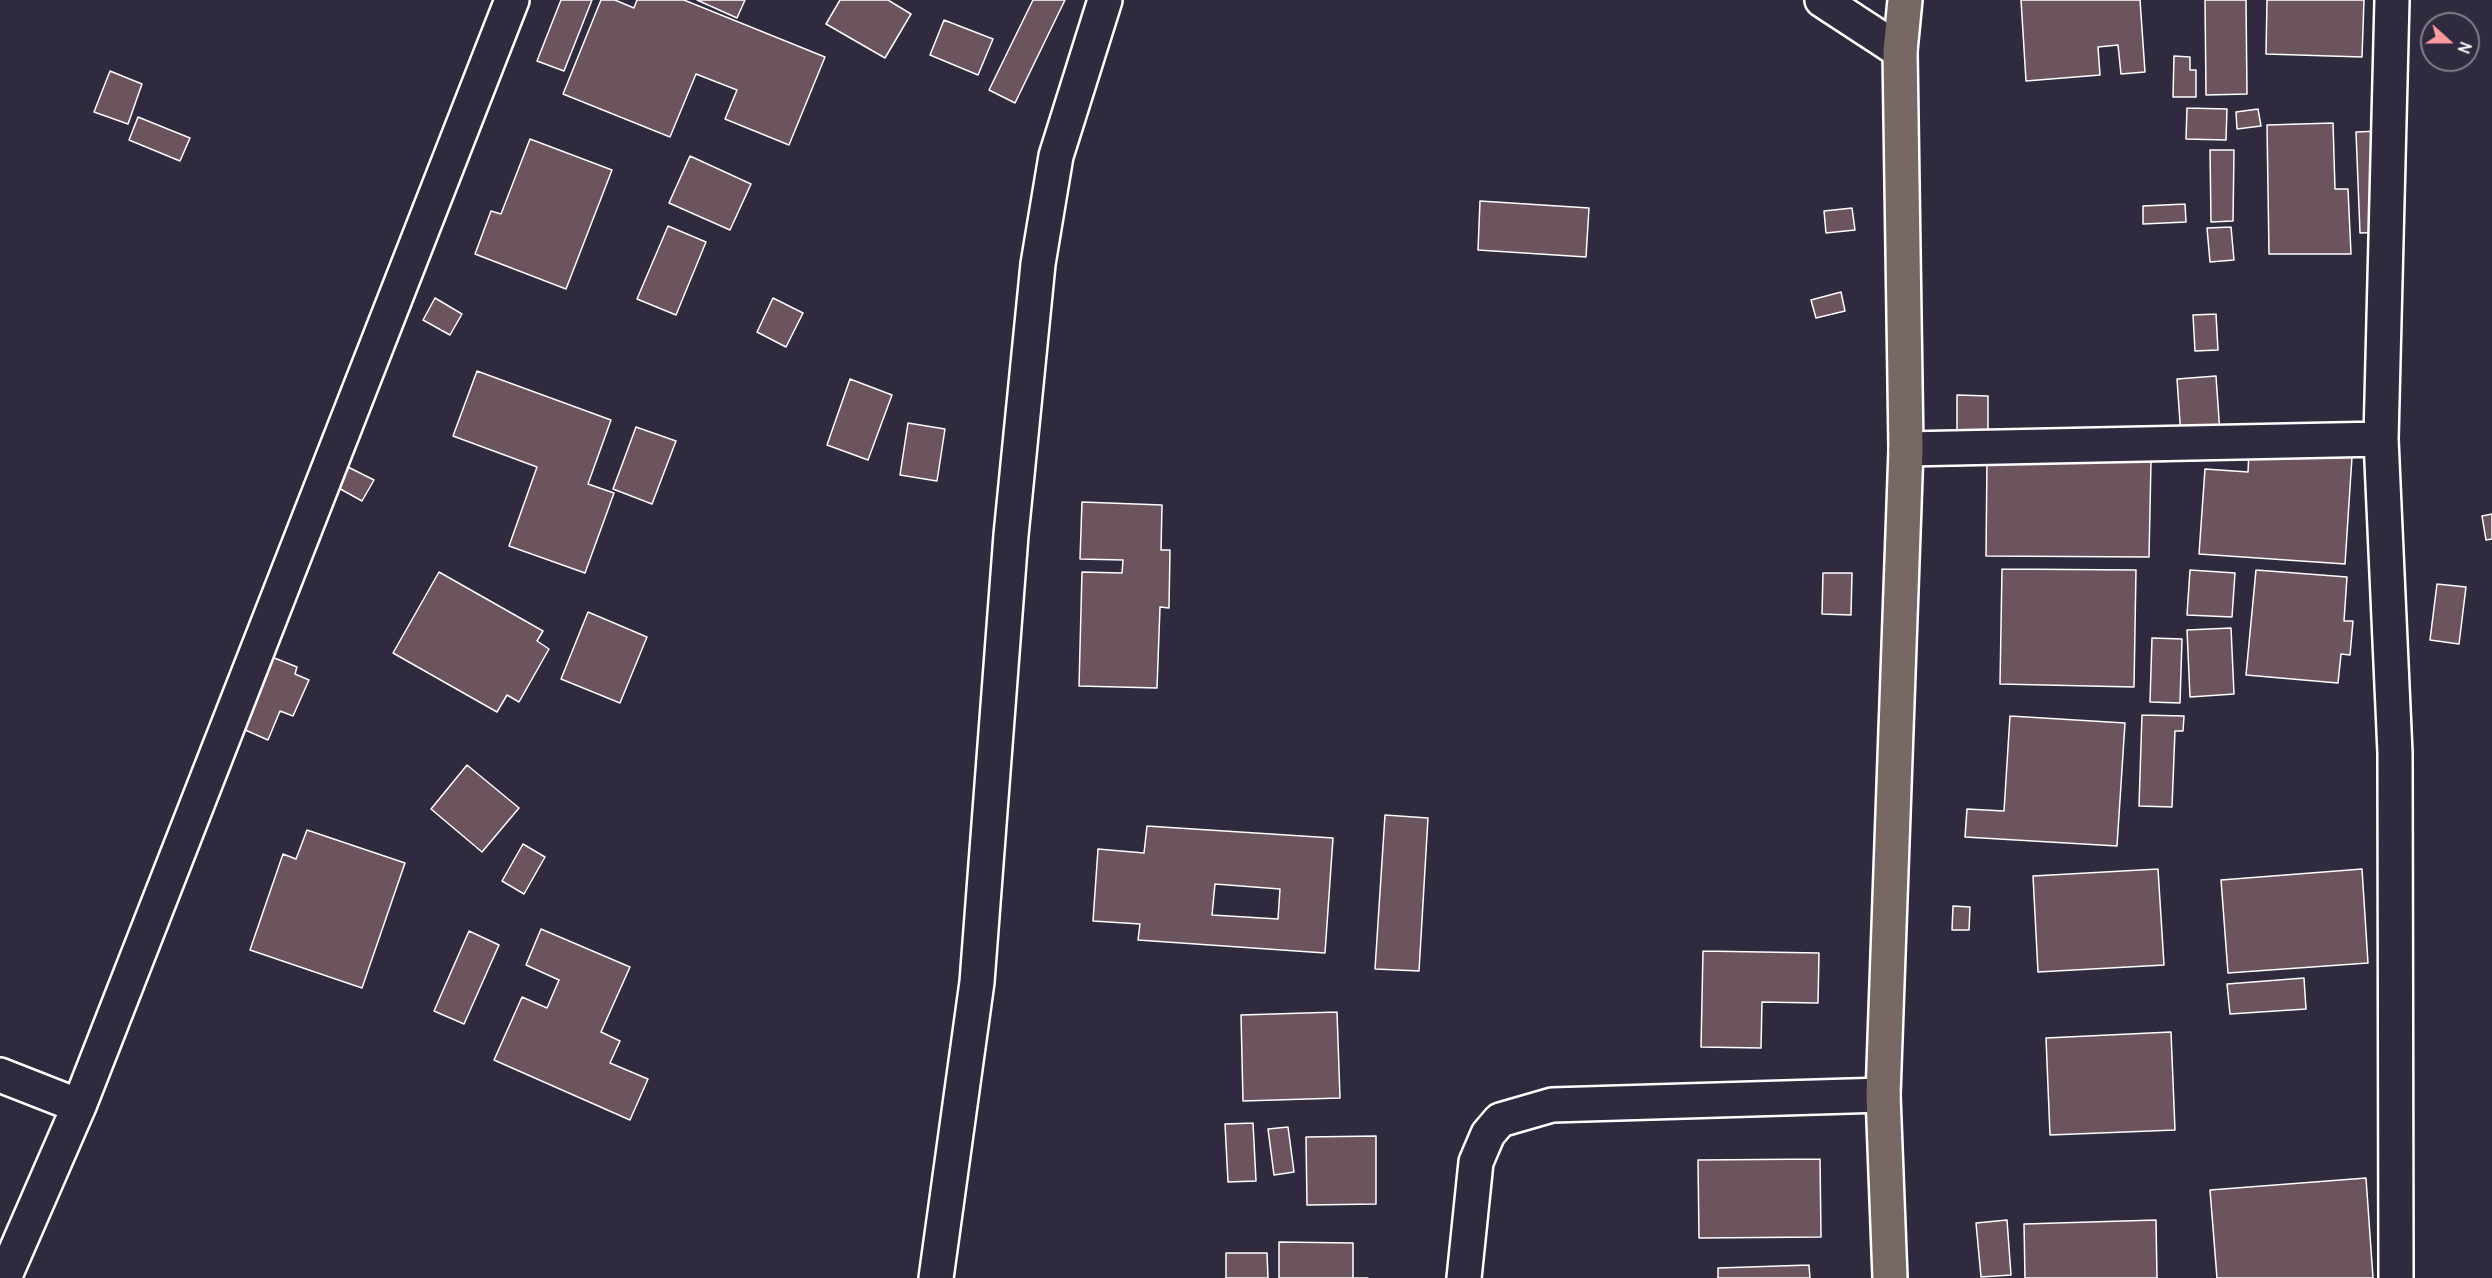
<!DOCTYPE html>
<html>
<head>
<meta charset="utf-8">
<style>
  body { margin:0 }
  #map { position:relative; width:2492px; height:1278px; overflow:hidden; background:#2f2a3d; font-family:Delius,sans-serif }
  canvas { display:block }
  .north { position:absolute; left:2420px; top:12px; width:60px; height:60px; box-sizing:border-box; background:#2f2a3d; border:2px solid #827f8b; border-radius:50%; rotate:111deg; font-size:16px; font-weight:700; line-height:24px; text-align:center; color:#fff }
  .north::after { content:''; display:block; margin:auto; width:21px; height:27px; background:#ff9aa2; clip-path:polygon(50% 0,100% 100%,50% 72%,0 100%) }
</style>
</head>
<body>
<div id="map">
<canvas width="2492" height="1278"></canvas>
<div class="north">N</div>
</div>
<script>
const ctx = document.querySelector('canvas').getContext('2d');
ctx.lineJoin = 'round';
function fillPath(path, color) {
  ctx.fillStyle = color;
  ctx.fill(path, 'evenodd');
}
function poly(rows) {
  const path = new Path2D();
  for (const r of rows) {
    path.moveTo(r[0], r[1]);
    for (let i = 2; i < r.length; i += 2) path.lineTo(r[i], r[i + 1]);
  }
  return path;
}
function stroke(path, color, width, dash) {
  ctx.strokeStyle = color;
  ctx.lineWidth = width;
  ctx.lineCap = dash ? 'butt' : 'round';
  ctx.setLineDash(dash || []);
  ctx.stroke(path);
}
const building = poly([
  [561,0,592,0,564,71,537,61,561,0],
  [601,0,615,0,634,8,637,0,684,0,825,57,789,145,725,119,737,90,696,74,670,137,563,94,601,0],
  [697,0,745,0,737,18,697,0],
  [840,0,888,0,911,14,885,58,826,24,840,0],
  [1033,0,1065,0,1015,103,989,90,1033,0],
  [2021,0,2140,0,2145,72,2121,74,2118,45,2098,47,2100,75,2026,81,2021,0],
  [2205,0,2246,0,2247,94,2206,95,2205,0],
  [2267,0,2364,0,2362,57,2266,54,2267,0],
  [944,20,993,39,978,75,930,55,944,20],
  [2174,56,2190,57,2190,70,2196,70,2196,97,2173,97,2174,56],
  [110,71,142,84,128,124,94,112,110,71],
  [2187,108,2227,109,2226,140,2186,139,2187,108],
  [2258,109,2261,126,2237,129,2236,112,2258,109],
  [138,117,190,138,180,161,129,140,138,117],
  [2333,123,2335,189,2348,189,2351,254,2269,254,2267,125,2333,123],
  [2380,131,2386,232,2360,233,2356,132,2380,131],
  [530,139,612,170,566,289,475,254,491,211,501,214,530,139],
  [2210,150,2234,150,2233,221,2211,222,2210,150],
  [690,156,751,184,730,230,669,203,690,156],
  [1480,201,1589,208,1586,257,1478,250,1480,201],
  [2185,204,2186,222,2143,224,2143,206,2185,204],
  [1852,208,1855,230,1826,233,1824,211,1852,208],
  [668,226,706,242,676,315,637,299,668,226],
  [2231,227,2234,260,2210,262,2207,228,2231,227],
  [1841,292,1845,311,1816,318,1811,300,1841,292],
  [435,298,462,314,450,335,423,320,435,298],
  [773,298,803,313,786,347,757,332,773,298],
  [2216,314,2218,350,2195,351,2193,315,2216,314],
  [477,371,611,420,588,484,614,493,585,573,509,546,537,467,453,436,477,371],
  [2216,376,2220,434,2181,437,2177,379,2216,376],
  [850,379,892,395,868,460,827,445,850,379],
  [1957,395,1988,396,1988,433,1957,432,1957,395],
  [908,423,945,429,937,481,900,475,908,423],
  [636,427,676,441,652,504,613,489,636,427],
  [2249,451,2352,457,2345,564,2199,554,2205,469,2248,472,2249,451],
  [1987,459,2151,461,2149,557,1986,556,1987,459],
  [346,466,374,480,362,501,335,486,346,466],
  [1082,502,1162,505,1161,550,1170,550,1169,608,1160,607,1157,688,1079,686,1082,572,1122,573,1123,560,1080,559,1082,502],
  [2492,514,2492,539,2486,540,2482,516,2492,514],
  [2002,569,2136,570,2134,687,2000,684,2002,569],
  [2190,570,2235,573,2232,617,2187,615,2190,570],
  [2256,570,2347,577,2344,621,2353,621,2350,655,2341,654,2338,683,2246,675,2256,570],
  [439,572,543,631,537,641,549,649,519,702,507,695,497,712,393,653,439,572],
  [1823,573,1852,573,1851,615,1822,614,1823,573],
  [2437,584,2466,587,2459,644,2430,640,2437,584],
  [588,612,647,637,620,703,561,679,588,612],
  [2231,628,2234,694,2190,697,2187,630,2231,628],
  [2152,638,2182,639,2180,703,2150,702,2152,638],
  [272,657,297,667,295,674,309,680,293,716,280,711,268,740,243,729,272,657],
  [2142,715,2184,716,2183,731,2175,731,2172,807,2139,806,2142,715],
  [2010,716,2125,723,2117,846,1965,837,1967,809,2004,811,2010,716],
  [467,765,519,808,482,852,431,809,467,765],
  [1385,815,1428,818,1419,971,1375,969,1385,815],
  [1147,826,1333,838,1325,953,1138,940,1140,924,1093,921,1098,849,1144,853,1147,826],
  [1215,884,1280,889,1278,919,1212,915,1215,884],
  [307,830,405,863,362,988,250,950,283,854,296,859,307,830],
  [523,844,545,857,524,894,502,881,523,844],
  [2158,869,2164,965,2038,972,2033,876,2158,869],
  [2362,869,2368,963,2228,973,2221,880,2362,869],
  [1953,906,1970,907,1969,930,1952,930,1953,906],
  [541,929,630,967,601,1032,620,1041,610,1063,648,1079,630,1120,494,1060,522,997,547,1008,559,980,526,965,541,929],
  [469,931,499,945,464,1024,434,1011,469,931],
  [1703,951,1819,953,1818,1003,1762,1002,1761,1048,1701,1047,1703,951],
  [2304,978,2306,1009,2230,1014,2227,984,2304,978],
  [1337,1012,1340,1098,1243,1101,1241,1015,1337,1012],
  [2171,1032,2175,1130,2050,1135,2046,1038,2171,1032],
  [1253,1123,1256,1181,1228,1182,1225,1124,1253,1123],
  [1288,1127,1294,1172,1274,1175,1268,1129,1288,1127],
  [1376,1136,1376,1204,1307,1205,1306,1137,1376,1136],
  [1820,1159,1821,1237,1699,1238,1698,1160,1820,1159],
  [2366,1178,2373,1278,2217,1278,2210,1190,2366,1178],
  [2007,1220,2011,1275,1981,1277,1976,1223,2007,1220],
  [2156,1220,2157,1278,2025,1278,2024,1224,2156,1220],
  [1279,1242,1353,1243,1353,1278,1368,1278,1279,1278,1279,1242],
  [1226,1253,1267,1253,1268,1278,1226,1278,1226,1253],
  [1809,1265,1810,1278,1718,1278,1718,1268,1809,1265]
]);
fillPath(building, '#6c545e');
stroke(building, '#fff', 1.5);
const minor = poly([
  [1822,0,1900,51],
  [2392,0,2381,439,2395,753,2396,1278],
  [1906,449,2381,439],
  [0,1075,79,1106],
  [4,1278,79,1106,512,0],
  [936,1278,977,982,1011,535,1038,264,1056,156,1105,0],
  [1464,1278,1476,1162,1488,1134,1500,1120,1552,1105,1883,1095]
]);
const major = poly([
  [1890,1278,1883,1095,1906,449,1900,51,1905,0]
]);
stroke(minor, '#fff', 38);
stroke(major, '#fff', 38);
stroke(minor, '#2f2a3d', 33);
stroke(major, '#776864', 33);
</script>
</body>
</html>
